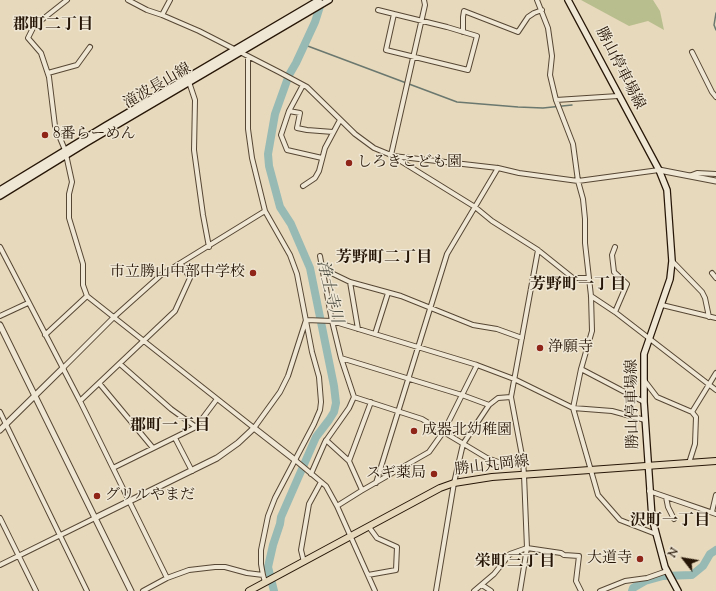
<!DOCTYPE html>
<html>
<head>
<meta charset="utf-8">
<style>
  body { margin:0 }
  #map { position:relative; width:716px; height:591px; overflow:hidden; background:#e7d9bc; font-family:"Sorts Mill Goudy",serif }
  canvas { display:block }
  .north { position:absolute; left:664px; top:539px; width:40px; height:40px; -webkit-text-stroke:3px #efe6d3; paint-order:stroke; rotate:301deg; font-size:11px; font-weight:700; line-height:16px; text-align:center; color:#261607 }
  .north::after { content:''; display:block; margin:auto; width:14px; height:18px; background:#261607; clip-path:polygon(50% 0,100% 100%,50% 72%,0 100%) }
</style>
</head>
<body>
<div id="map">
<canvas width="716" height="591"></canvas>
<div class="north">N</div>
</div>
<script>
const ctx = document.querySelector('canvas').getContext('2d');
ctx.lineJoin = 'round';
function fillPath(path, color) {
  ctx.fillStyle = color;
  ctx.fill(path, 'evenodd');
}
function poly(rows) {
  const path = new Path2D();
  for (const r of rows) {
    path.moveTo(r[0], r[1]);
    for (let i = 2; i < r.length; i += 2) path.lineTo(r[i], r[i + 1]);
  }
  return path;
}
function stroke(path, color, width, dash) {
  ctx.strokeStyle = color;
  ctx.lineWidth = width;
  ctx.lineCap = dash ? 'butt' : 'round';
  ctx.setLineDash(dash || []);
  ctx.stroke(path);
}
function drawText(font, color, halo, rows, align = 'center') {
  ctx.font = font + ' "Sorts Mill Goudy","Noto Serif JP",serif';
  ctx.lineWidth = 3;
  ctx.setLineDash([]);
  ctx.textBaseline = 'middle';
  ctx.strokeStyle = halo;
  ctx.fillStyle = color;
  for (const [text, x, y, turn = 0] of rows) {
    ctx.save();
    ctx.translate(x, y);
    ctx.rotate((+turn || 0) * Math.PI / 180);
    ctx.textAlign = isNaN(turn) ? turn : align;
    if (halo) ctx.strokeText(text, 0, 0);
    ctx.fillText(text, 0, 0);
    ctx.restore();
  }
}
fillPath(poly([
  [581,0,653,0,660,11,664,30,648,21,629,26]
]), '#b9be8e');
stroke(poly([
  [716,13,714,25,716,30],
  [305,45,457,102,518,107,543,108,572,105]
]), '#6a786f', 1.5);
stroke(poly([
  [274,591,268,567,273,545,280,524,281,517,316,437,329,420,334,412,336,403,334,386,310,268,291,224,280,207,269,166,268,154,275,114,289,75,296,63,315,22,322,0],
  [632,591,633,588,645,581,663,576,692,575,703,566,710,554,716,550]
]), '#97bab4', 8);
const minor = poly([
  [67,0,34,26,28,38,41,53,49,77,55,126,65,150,72,182,69,194,69,218,83,264,83,285,87,296,254,428,280,392,288,376,306,320],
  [128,0,147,10,162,15,199,31,279,72,307,87,355,134,374,148,391,155,475,207,492,221,538,250,573,278,589,278],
  [537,0,548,28,552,56,550,75,556,100,573,144,578,181,583,199,585,219,585,243,591,296,592,331,581,369,573,408,598,495,620,520,656,534],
  [378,10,394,14],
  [394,14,447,27,477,36,468,70,386,50,394,14],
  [162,15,170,0],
  [463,32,463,17,464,11,518,32,528,17,534,13,542,10],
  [692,52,712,92,716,97],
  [248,56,248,129,252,158,265,211,290,255,297,274,312,352,319,377,321,402,320,410,314,424,275,498,268,516,261,550,261,564,263,575],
  [48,73,77,65,90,47],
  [189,82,195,100,194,150,203,215,209,247],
  [303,85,289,111,281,135,287,150,322,158],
  [556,100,618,96],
  [289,111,300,113,297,128,307,130,333,132],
  [391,155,425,5,424,0],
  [393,156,498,168,519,173,578,181,659,170],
  [689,176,697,173,716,174],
  [303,186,315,178,319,171,325,148,340,120],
  [0,247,80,401,167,578],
  [672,261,702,292,705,298,709,317],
  [323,269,350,282,401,296,473,325,497,329,522,338],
  [712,273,716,278],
  [350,282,358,329],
  [591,296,615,312,716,390],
  [662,305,716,318],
  [615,312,627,284,614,272,612,255,615,247],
  [0,316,28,303],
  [306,320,332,321,477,365,514,379,573,408,612,411,645,420],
  [375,334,388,293],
  [45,335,87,296],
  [341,358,462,395,489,405,498,398,511,397],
  [120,364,171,409,196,427],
  [63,368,114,317,161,275,265,211],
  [581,369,644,402],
  [644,380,657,397,692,412,716,373],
  [99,383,153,448],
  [354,397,422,419,487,458,501,463,523,461],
  [80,401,175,311,190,278,181,264],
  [0,412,87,591],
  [175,438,192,471],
  [326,440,349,461],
  [295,460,326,486,337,506,375,591],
  [689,463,695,444,696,417,692,412],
  [113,468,196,427,217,399],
  [311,474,325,442,349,408,354,397,341,358,332,321,320,256],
  [376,483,447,254,498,168],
  [362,490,349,461,371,402],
  [649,491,716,514],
  [666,497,668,507,674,519],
  [337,506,361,491,429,452,444,431,477,365],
  [712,512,716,495],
  [0,518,36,591],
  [304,562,301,550,309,504,321,482],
  [0,565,95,518],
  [368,575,396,570,397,547,377,538,369,527],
  [482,585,491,591],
  [143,591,167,578,189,570,215,567,225,567,247,573,263,575,265,582],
  [436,591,454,483,463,444,489,405],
  [474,591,494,574,510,554,527,548,561,553,564,555,579,556,576,581,581,591],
  [520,591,527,548,524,475,523,461,511,397,538,250],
  [600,591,625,581,647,578,667,571]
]);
const tertiary = poly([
  [659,170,716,181],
  [0,325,131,591],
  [0,430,63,368],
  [95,518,217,458,238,443,254,428,295,460]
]);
const secondary = poly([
  [568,0,659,170,667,190,672,261,670,279,644,354,644,402,652,518,665,567,678,591],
  [0,190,105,126,319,0],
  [0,196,86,143,329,0]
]);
const primary = poly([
  [249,591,440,488,454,483,492,477,716,461]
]);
stroke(minor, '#564734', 6);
stroke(tertiary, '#564734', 7);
stroke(secondary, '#261607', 8);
stroke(primary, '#261607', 8);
stroke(minor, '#efe6d3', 4);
stroke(tertiary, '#efe6d3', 5);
stroke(secondary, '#efe6d3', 5.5);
stroke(primary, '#e7d9bc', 6);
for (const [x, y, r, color] of [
  [45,135,4,"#8f2418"],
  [349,163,4,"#8f2418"],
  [253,273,4,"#8f2418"],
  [540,348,4,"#8f2418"],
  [414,431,4,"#8f2418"],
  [434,474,4,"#8f2418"],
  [97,496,4,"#8f2418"],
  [640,559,4,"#8f2418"]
]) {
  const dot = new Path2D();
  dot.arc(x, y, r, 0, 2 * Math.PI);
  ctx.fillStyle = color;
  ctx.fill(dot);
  stroke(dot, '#efe6d3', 1.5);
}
drawText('15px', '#261607', '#efe6d3', [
  ["勝山停車場線",619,69,63],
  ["滝波長山線",158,87,-30],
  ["勝山停車場線",634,404,-91],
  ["勝山丸岡線",492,467,-7]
]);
drawText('15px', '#261607', '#efe6d3', [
  ["8番らーめん",53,135],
  ["しろきこども園",357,163],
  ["市立勝山中部中学校",245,273,"right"],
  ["浄願寺",548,348],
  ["成器北幼稚園",422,431],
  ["スギ薬局",426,474,"right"],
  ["グリルやまだ",105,496],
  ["大道寺",632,559,"right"]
], 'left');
drawText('bold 16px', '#261607', '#efe6d3', [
  ["郡町二丁目",53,26],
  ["芳野町二丁目",384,259],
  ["芳野町一丁目",578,286],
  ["郡町一丁目",170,427],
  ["沢町一丁目",670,522],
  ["栄町三丁目",515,563]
]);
drawText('italic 16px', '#4e4f44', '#efe6d3', [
  ["浄土寺川",328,292,76]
]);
</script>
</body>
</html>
